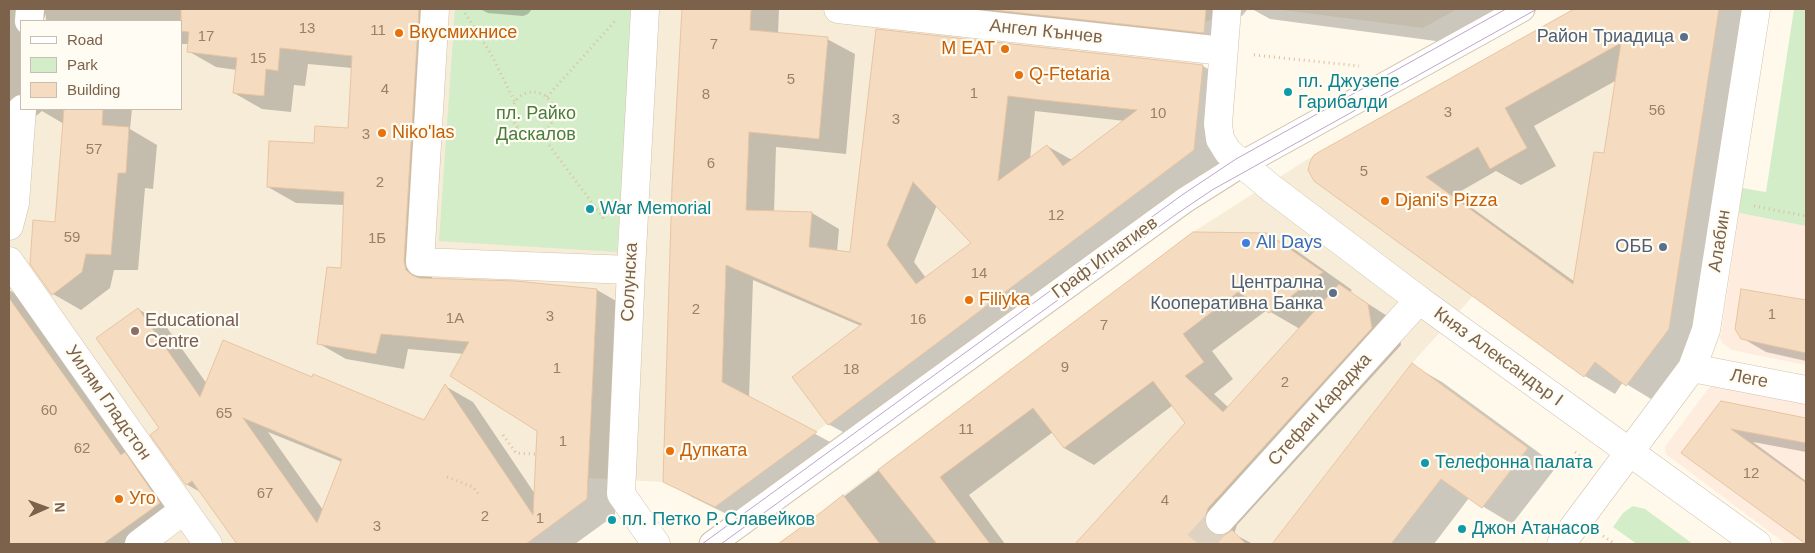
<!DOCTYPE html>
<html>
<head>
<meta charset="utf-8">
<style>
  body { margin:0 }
  #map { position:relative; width:1815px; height:553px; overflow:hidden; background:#fef9eb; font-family:Helvetica,sans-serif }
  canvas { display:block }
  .frame { position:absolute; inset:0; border:10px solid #7c624b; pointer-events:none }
  .legend { position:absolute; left:20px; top:20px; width:162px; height:90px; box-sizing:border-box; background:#fffcf3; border:1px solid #cbbeb0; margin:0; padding:6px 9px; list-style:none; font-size:15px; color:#7c624b }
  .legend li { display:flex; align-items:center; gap:10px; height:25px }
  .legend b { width:25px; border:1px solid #cbbeb0 }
  .north { position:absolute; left:20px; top:483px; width:50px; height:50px; -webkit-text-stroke:4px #fffcf3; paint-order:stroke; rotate:88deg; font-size:14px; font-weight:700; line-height:20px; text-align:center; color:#7c624b }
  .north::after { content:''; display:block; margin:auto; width:18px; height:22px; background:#7c624b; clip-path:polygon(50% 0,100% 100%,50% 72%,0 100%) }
</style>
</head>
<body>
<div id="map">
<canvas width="1815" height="553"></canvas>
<div class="frame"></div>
<ul class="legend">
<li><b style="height:6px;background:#fff"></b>Road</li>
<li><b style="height:14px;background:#d2edc7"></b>Park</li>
<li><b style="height:14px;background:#f5dcc1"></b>Building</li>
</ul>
<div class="north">N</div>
</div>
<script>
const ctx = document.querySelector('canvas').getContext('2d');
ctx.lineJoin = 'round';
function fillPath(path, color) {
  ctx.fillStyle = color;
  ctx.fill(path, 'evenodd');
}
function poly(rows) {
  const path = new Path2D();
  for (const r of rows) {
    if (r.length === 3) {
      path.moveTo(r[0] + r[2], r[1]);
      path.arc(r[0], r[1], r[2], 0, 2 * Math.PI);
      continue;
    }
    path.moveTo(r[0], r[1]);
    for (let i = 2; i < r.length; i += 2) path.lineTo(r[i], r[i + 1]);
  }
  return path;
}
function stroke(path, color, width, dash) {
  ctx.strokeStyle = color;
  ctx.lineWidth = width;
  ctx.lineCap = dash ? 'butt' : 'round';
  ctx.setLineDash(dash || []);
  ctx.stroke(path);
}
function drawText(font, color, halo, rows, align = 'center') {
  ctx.font = font + ' Helvetica,sans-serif';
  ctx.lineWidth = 4.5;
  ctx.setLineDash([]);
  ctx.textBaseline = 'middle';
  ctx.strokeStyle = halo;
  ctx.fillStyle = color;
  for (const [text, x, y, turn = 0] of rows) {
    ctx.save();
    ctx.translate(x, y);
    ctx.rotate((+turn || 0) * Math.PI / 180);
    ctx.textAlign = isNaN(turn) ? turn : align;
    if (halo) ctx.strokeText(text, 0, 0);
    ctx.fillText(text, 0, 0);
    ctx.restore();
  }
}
fillPath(poly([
  [9,9,1239,9,1205,22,1202,49,1204,57,1194,150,715,507,663,482,589,478,587,499,526,544,9,544],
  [21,21,181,21,181,109,21,109],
  [1274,9,1457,9,1423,28],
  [1574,9,1719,9,1669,329,1626,386,1595,362,1584,377,1473,296,1412,363,1272,544,778,544,1193,232,1319,152]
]), '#f6ecd8');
fillPath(poly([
  [1739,213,1806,226,1806,365,1732,350,1723,344,1720,338,1721,333],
  [1711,385,1806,397,1806,544,1786,544,1666,454,1665,447,1667,444]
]), '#feecde');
fillPath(poly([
  [455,9,633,9,617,252,439,241],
  [1794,9,1806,9,1806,226,1739,213,1742,188,1766,192],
  [1633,506,1645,509,1693,544,1637,544,1613,527,1623,513]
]), '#d2edc7');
fillPath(poly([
  [9,9,422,9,447,23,432,279,597,290,625,306,615,515,575,544,238,544,202,493,186,484,161,428,138,309,165,325,207,384,313,379,425,421,445,386,473,402,535,494,539,430,464,354,408,349,404,369,346,359,318,343,342,269,345,205,296,203,268,187,316,145,349,129,352,68,308,64,305,86,294,85,291,112,262,109,234,93,237,70,216,67,188,51,189,44,181,44,181,21,46,21,46,14,43,21,21,21,21,109,132,109,130,129,157,145,153,189,145,188,138,270,114,270,110,288,81,310,53,294,31,263,56,223,64,124,42,111,36,116,34,123,9,123],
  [268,432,342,462,323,510],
  [480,9,532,9,528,14,523,16,488,13],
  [683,9,779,9,778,34,827,39,855,54,846,154,776,147,774,212,812,213,839,229,837,252,852,253,877,30,1203,66,1230,82,1221,166,856,439,828,424,861,326,753,280,749,398,843,449,743,522,692,497,665,481,674,187],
  [1035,111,1125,121,1072,160,1047,146,1030,159],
  [937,205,973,243,926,278,914,262],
  [901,9,1512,9,1451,43,1270,19,1252,9,1247,10,1242,16,1234,15,1231,48],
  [1576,9,1752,9,1699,346,1656,402,1623,382,1615,394,1585,376,1315,180,1320,153],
  [1617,80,1605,155,1575,282,1454,195,1496,171,1521,185,1556,166,1534,126],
  [1193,233,1267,234,1297,251,1352,290,1350,292,1398,323,1401,345,1237,525,1234,534,1253,544,1083,544,1080,541,1186,423,1173,405,1094,465,1064,448,1053,432,969,495,1005,544,781,544],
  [1267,310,1300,329,1229,408,1214,394,1233,379,1212,351],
  [9,290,27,301,189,520,155,544,9,544],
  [1742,291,1806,302,1806,361,1766,352,1742,338],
  [1412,365,1442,382,1557,466,1512,524,1469,498,1434,544,1273,544],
  [1722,403,1806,419,1806,452,1753,442,1806,481,1806,543,1682,452]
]), '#0003');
const building = poly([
  [181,9,419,9,404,261,406,270,412,275,419,278,515,281,597,289,587,499,526,544,237,544,192,481,186,485,150,435,159,428,96,338,138,308,200,397,223,340,312,377,313,374,424,420,445,384,533,515,537,431,450,376,469,342,381,334,376,354,317,344,327,267,341,268,344,192,267,187,269,141,314,143,315,126,348,128,352,56,280,48,278,71,266,69,264,96,233,93,237,58,187,52,189,32,181,31,181,9],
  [243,418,342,459,317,523,243,418],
  [682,9,751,9,750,30,828,37,819,139,749,132,746,210,812,212,809,247,850,252,876,29,1203,65,1194,150,828,425,792,377,862,324,726,265,722,382,817,432,715,507,663,482,672,187,682,9],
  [1008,96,1042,100,1137,110,1063,166,1047,145,998,181,1008,96],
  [913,182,971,243,916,284,887,245,913,182],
  [994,9,1206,9,1204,33,994,10,994,9],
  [1574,9,1719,9,1669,329,1626,386,1595,362,1584,377,1314,181,1308,170,1310,162,1314,155,1319,152,1574,9],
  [1621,43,1604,153,1594,152,1573,284,1426,177,1478,147,1490,169,1527,148,1505,108,1621,43],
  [64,109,103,109,102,125,129,127,126,173,118,173,111,255,86,254,82,272,52,295,30,264,33,220,55,222,64,109],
  [1193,232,1267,233,1323,272,1269,313,1238,292,1183,334,1204,362,1185,376,1223,412,1339,284,1368,304,1372,328,1208,508,1205,517,1205,524,1209,531,1217,535,1225,535,1232,530,1246,544,1075,544,1185,423,1153,381,1064,448,1033,408,940,477,990,544,937,544,878,470,1193,232],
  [1741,289,1806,300,1806,353,1741,339,1735,329,1741,289],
  [9,298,121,455,125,452,160,503,103,544,9,544,9,298],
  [1412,363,1528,448,1482,508,1441,479,1391,544,1272,544,1412,363],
  [1721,401,1806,418,1806,443,1731,429,1806,483,1806,544,1681,453,1721,401],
  [843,495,880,544,778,544,815,517,843,495]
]);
fillPath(building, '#f5dcc1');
stroke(building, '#e9c4a0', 1);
stroke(poly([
  [1198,544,1220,520]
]), '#ded3c3', 28, [28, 14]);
const pedestrian = poly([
  [712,544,1185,200,1242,164,1522,9]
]);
const minor = poly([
  [435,9,420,262,631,270],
  [645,9,631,270,621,494,656,544],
  [838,9,1223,51],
  [1227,9,1218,124,1220,139,1228,152,1271,188,1419,300,1757,544],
  [29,21,30,9],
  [9,226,15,203,22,109],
  [9,261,208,544],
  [1692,368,1806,390],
  [1220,520,1419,300],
  [139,544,184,510],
  [1561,544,1692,368,1706,330,1756,9]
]);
stroke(pedestrian, '#d2c2ae', 27);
stroke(minor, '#d2c2ae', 29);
stroke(poly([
  [465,13,492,56,515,102],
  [1254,55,1359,66],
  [533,113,21],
  [547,97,615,21],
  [540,133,604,219],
  [1754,206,1806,216],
  [503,435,516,453,536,454],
  [1575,452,1586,461],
  [447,477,473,487,480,496],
  [1603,536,1615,544]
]), '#dbbfa2', 3, [1, 4]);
stroke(pedestrian, '#fff', 25);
stroke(minor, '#fff', 28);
stroke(poly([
  [702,544,1182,195,1236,159,1506,9],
  [721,544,1178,213,1212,190,1537,9]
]), '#bea6ca', 1);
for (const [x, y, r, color] of [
  [399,33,5,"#e8710a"],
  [1684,37,5,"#5c6f8a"],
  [1005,49,5,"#e8710a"],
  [1019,75,5,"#e8710a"],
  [1288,92,5,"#0f9aa8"],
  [382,133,5,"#e8710a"],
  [1385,201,5,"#e8710a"],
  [590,209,5,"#0f9aa8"],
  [1246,243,5,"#3f7fe0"],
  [1663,247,5,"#5c6f8a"],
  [1333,293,5,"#5c6f8a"],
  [969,300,5,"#e8710a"],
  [135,331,5,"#8d6e63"],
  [670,451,5,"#e8710a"],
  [1425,463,5,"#0f9aa8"],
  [119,499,5,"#e8710a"],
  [612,520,5,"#0f9aa8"],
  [1462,529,5,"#0f9aa8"]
]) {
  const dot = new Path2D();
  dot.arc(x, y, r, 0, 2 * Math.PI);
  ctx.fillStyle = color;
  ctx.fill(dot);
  stroke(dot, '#fffcf3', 2);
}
drawText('15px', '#9a8068', null, [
  ["13",307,29],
  ["11",378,31],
  ["17",206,37],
  ["7",714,45],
  ["15",258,59],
  ["5",791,80],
  ["4",385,90],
  ["1",974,94],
  ["8",706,95],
  ["56",1657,111],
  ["3",1448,113],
  ["10",1158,114],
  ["3",896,120],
  ["3",366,135],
  ["57",94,150],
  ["6",711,164],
  ["5",1364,172],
  ["2",380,183],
  ["12",1056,216],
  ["59",72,238],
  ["1Б",377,239],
  ["14",979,274],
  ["2",696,310],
  ["1",1772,315],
  ["3",550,317],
  ["1А",455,319],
  ["16",918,320],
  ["7",1104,326],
  ["9",1065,368],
  ["1",557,369],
  ["18",851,370],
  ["2",1285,383],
  ["60",49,411],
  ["65",224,414],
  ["11",966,430],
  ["1",563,442],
  ["62",82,449],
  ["12",1751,474],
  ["67",265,494],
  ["4",1165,501],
  ["2",485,517],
  ["1",540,519],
  ["3",377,527]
]);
drawText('18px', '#7c624b', '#fffcf3', [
  ["Ангел Кънчев",1046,32,6],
  ["Алабин",1720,241,-81],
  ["Граф Игнатиев",1105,258,-36],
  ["Солунска",630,282,-87],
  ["Княз Александър I",1498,357,36],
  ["Леге",1749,379,11],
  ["Уилям Гладстон",108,403,55],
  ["Стефан Караджа",1320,410,-48]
]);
drawText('18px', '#c56008', '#fffcf3', [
  ["Вкусмихнисе",409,33],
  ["M EAT",995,49,"right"],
  ["Q-Ftetaria",1029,75],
  ["Niko'las",392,133],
  ["Djani's Pizza",1395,201],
  ["Filiyka",979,300],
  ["Дупката",680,451],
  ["Уго",129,499]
], 'left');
drawText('18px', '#4e5e75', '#fffcf3', [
  ["Район Триадица",1674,37],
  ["ОББ",1653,247],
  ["Централна",1323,283],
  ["Кооперативна Банка",1323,304]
], 'right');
drawText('18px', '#0d838f', '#fffcf3', [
  ["пл. Джузепе",1298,82],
  ["Гарибалди",1298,103],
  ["War Memorial",600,209],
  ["Телефонна палата",1435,463],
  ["пл. Петко Р. Славейков",622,520],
  ["Джон Атанасов",1472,529]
], 'left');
drawText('18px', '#497c3f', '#fffcf3', [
  ["пл. Райко",536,114],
  ["Даскалов",536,135]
]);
drawText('18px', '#366cbe', '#fffcf3', [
  ["All Days",1256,243]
], 'left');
drawText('18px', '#785e54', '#fffcf3', [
  ["Educational",145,321],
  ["Centre",145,342]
], 'left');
</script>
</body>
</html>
